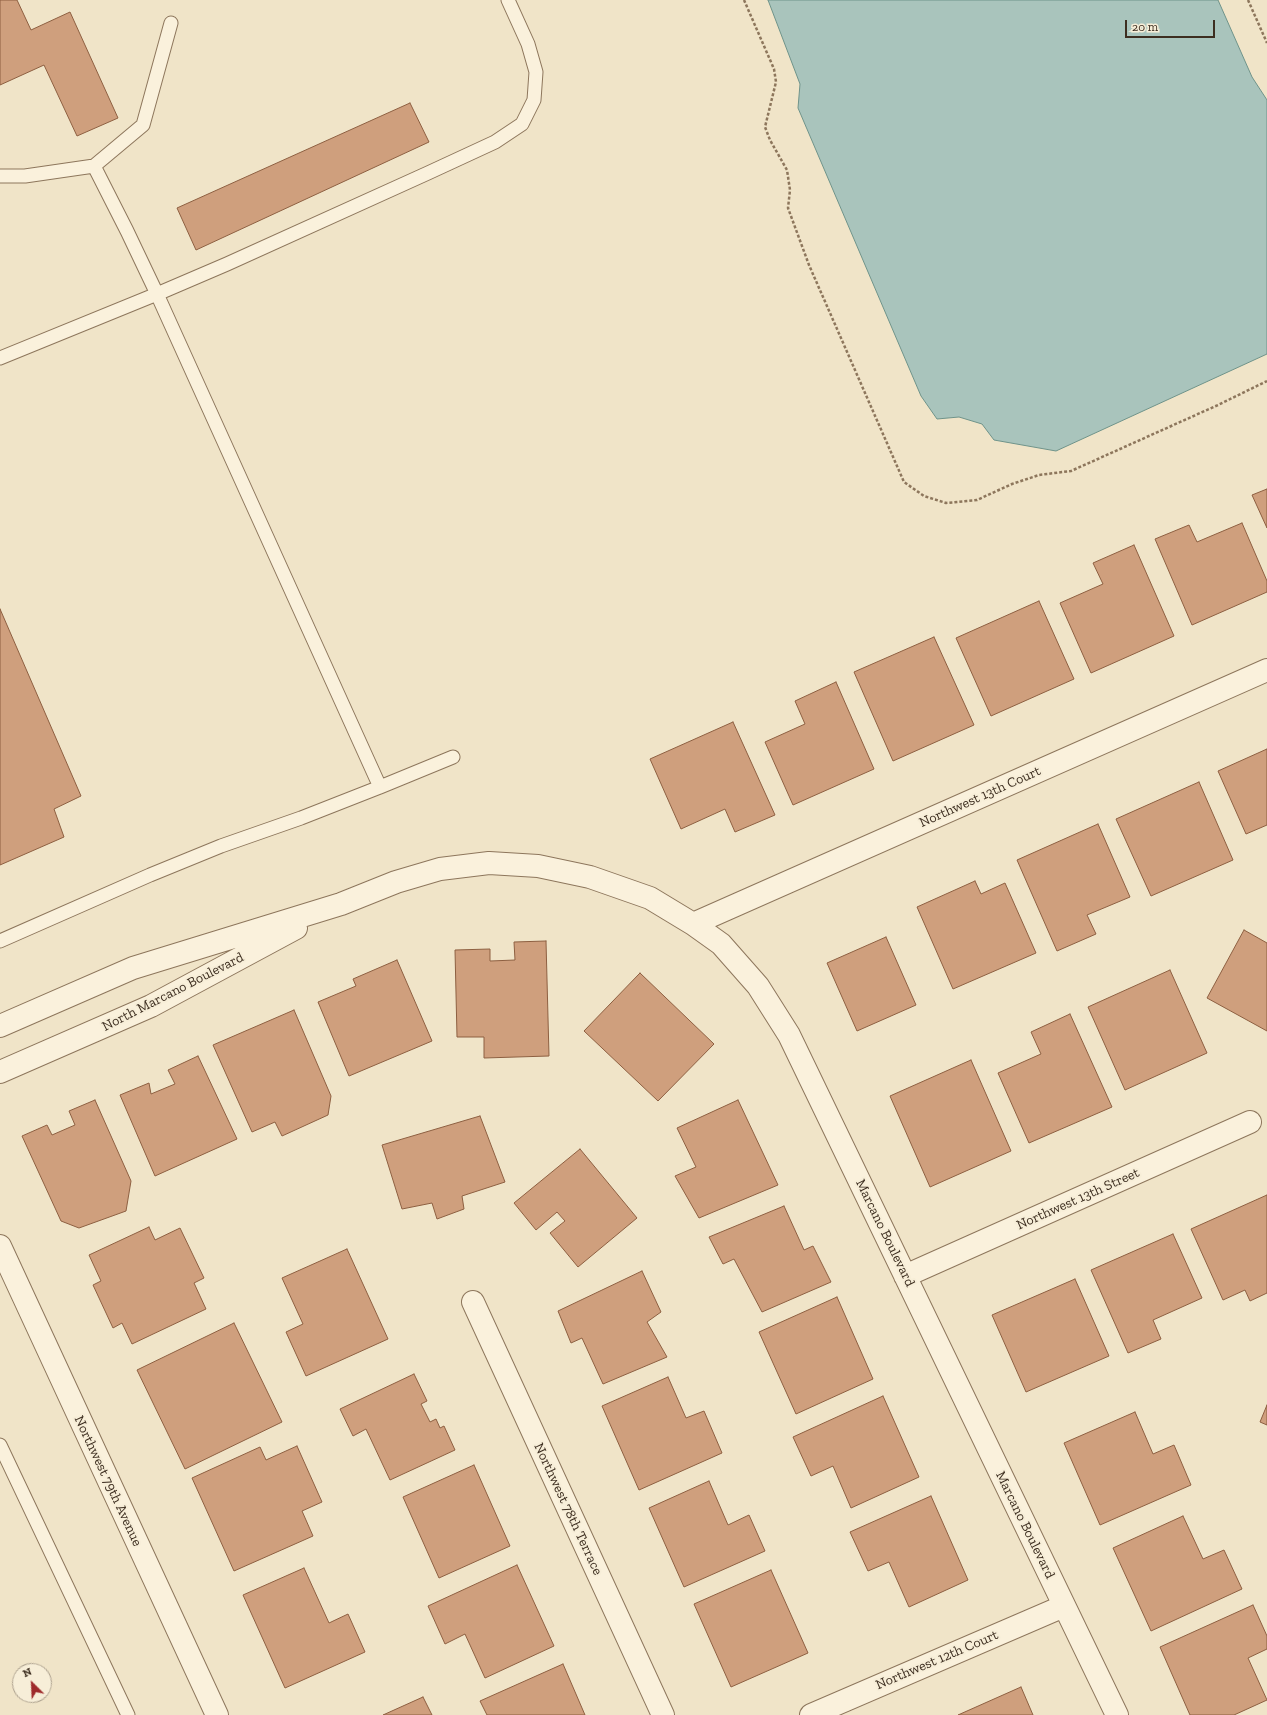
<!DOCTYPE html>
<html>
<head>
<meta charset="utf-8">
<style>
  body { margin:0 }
  #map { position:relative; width:1267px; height:1715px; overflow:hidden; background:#f0e4c8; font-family:"Zilla Slab",serif }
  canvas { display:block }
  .north { position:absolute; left:12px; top:1663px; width:40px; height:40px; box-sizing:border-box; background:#f7eed8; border:1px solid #ada18e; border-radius:50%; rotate:336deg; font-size:11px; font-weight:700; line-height:16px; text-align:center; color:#3d2e20 }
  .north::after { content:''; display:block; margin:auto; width:14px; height:18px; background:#9e2a2b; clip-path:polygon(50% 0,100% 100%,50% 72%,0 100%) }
  .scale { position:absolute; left:1125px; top:20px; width:90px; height:18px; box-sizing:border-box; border:2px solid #3d2e20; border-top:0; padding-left:5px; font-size:12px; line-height:14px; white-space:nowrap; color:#3d2e20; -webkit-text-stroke:3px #f7eed8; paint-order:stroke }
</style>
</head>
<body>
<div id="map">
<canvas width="1267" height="1715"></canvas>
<div class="north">N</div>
<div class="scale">20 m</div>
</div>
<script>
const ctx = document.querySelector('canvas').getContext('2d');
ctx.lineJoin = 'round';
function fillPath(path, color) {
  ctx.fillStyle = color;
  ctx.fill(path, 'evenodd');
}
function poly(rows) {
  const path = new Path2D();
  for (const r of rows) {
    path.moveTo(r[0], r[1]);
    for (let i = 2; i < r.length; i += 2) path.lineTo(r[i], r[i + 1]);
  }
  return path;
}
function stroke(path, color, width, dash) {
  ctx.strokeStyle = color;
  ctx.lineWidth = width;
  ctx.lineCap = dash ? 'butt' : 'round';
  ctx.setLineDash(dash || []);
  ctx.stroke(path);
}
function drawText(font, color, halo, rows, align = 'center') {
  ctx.font = font + ' "Zilla Slab",serif';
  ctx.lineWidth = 4;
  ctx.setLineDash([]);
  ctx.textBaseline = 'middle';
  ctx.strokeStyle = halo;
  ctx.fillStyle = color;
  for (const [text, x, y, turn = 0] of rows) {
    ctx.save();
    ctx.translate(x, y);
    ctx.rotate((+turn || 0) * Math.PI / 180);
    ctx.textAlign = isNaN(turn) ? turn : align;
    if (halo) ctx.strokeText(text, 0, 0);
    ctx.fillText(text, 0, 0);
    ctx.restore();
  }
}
const water = poly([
  [768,0,1218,0,1252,77,1267,100,1267,354,1056,451,994,440,982,424,959,417,937,419,921,396,798,108,800,84,768,0]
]);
fillPath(water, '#a9c4bc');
stroke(water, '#6f938a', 1);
const building = poly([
  [0,0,17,0,31,30,70,12,118,118,77,136,44,65,0,85,0,0],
  [410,103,429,142,196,250,177,208,410,103],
  [1267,489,1267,528,1252,495,1267,489],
  [1242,523,1267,581,1267,592,1192,625,1155,539,1189,525,1197,542,1242,523],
  [1134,545,1174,636,1091,673,1060,603,1103,584,1093,563,1134,545],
  [1039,601,1074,679,991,716,956,638,1039,601],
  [0,609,81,796,54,809,64,837,0,865,0,609],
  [934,637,974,725,893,761,854,672,934,637],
  [836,682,874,769,793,805,765,742,805,724,795,701,836,682],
  [733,722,775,815,735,832,725,809,681,829,650,759,733,722],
  [1267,749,1267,825,1246,834,1218,771,1267,749],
  [1199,782,1233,860,1151,896,1116,819,1199,782],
  [1098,824,1130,897,1087,915,1096,934,1057,951,1017,860,1098,824],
  [975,881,981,894,1005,883,1036,953,953,989,917,907,975,881],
  [1244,930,1267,943,1267,1031,1207,998,1244,930],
  [886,937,916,1005,857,1031,827,963,886,937],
  [546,941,549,1056,484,1058,484,1037,457,1037,455,950,490,949,490,961,515,960,514,942,546,941],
  [397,960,432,1041,349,1076,318,1002,356,986,353,979,397,960],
  [1170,970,1207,1053,1125,1090,1088,1007,1170,970],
  [640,973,714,1044,658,1101,584,1031,640,973],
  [294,1010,331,1096,328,1115,282,1136,275,1122,252,1132,213,1045,294,1010],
  [1070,1014,1112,1107,1029,1143,998,1073,1041,1054,1031,1032,1070,1014],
  [198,1056,237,1139,155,1176,120,1095,149,1083,151,1094,175,1084,168,1070,198,1056],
  [971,1060,1011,1151,930,1187,890,1096,971,1060],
  [95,1100,131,1181,126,1211,79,1228,61,1221,22,1136,47,1125,52,1135,75,1125,69,1111,95,1100],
  [738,1100,778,1185,699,1218,675,1176,696,1167,677,1128,738,1100],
  [480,1116,505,1182,462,1196,464,1209,437,1219,432,1203,402,1209,382,1145,480,1116],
  [580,1149,637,1218,578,1267,550,1233,565,1221,557,1212,536,1230,514,1203,580,1149],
  [1267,1195,1267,1293,1250,1301,1245,1290,1223,1300,1191,1229,1267,1195],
  [784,1206,804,1250,813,1246,831,1282,762,1312,734,1259,723,1264,709,1237,784,1206],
  [149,1227,155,1240,180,1228,204,1278,194,1283,206,1309,132,1344,122,1323,113,1328,93,1285,101,1281,89,1255,149,1227],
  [1173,1234,1202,1298,1153,1320,1161,1339,1128,1353,1091,1270,1173,1234],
  [347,1249,388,1339,306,1376,286,1332,303,1324,282,1278,347,1249],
  [642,1271,661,1312,647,1322,667,1357,603,1384,582,1338,571,1343,558,1311,642,1271],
  [1075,1279,1109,1356,1026,1392,992,1315,1075,1279],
  [837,1297,873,1379,796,1414,759,1332,837,1297],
  [234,1323,282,1422,185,1469,137,1370,234,1323],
  [414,1374,427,1401,421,1404,430,1422,436,1419,440,1428,444,1426,455,1450,390,1480,366,1429,353,1436,340,1409,414,1374],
  [668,1377,686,1418,704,1411,722,1453,639,1490,602,1406,668,1377],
  [883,1396,919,1477,851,1508,833,1466,811,1476,793,1437,883,1396],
  [1267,1405,1267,1425,1260,1422,1267,1405],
  [1135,1412,1153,1454,1174,1445,1191,1485,1100,1525,1064,1443,1135,1412],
  [297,1446,322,1502,302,1511,313,1536,234,1571,192,1478,260,1447,266,1460,297,1446],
  [474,1465,510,1546,439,1578,403,1497,474,1465],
  [709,1481,728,1525,749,1515,765,1551,684,1587,649,1508,709,1481],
  [931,1496,968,1580,909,1607,889,1562,868,1571,850,1532,931,1496],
  [1183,1516,1203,1559,1224,1550,1242,1589,1151,1631,1113,1548,1183,1516],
  [517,1565,554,1646,485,1678,465,1634,445,1644,428,1606,517,1565],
  [304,1568,329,1623,348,1614,365,1652,285,1688,243,1595,304,1568],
  [771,1570,808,1653,731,1687,694,1604,771,1570],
  [1253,1605,1267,1636,1267,1649,1248,1658,1267,1700,1234,1715,1190,1715,1160,1647,1253,1605],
  [563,1664,585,1715,487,1715,480,1701,563,1664],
  [1021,1687,1033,1715,958,1715,1021,1687],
  [423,1697,432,1715,383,1715,423,1697]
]);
fillPath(building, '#cf9f7d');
stroke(building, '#8d5f41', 1);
const lane = poly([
  [0,176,25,176,94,166],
  [0,358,157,294,127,231,94,166,143,125,171,23],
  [380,787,453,757],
  [0,941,150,875,221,846,301,818,380,787,157,294,227,264,428,173,495,142,522,124,534,100,536,72,528,44,508,0],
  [0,1445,128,1715]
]);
const street = poly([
  [693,924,1267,670],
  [0,1026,133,968,341,904,396,882,440,869,489,863,538,866,590,877,650,898,693,924,721,944,758,986,789,1035,1117,1715],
  [0,1072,151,1006,296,928],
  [0,1246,217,1715],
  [905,1276,1250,1122],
  [473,1302,663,1715],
  [811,1715,1064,1606]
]);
stroke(lane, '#8d765c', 15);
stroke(street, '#8d765c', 24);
stroke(poly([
  [744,0,774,69,776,82,765,127,770,140,787,170,790,190,788,208,809,265,904,482,924,496,946,503,977,500,1012,484,1039,475,1071,471,1218,405,1267,381],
  [1248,0,1267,43]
]), '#8d765c', 2.5, [3, 2]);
stroke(lane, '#faf1dc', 13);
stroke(street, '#faf1dc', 22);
drawText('14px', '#3d2e20', '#f7eed8', [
  ["Northwest 13th Court",980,797,-24],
  ["North Marcano Boulevard",173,992,-27],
  ["Northwest 13th Street",1078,1199,-24],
  ["Marcano Boulevard",885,1233,64],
  ["Northwest 79th Avenue",108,1481,65],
  ["Northwest 78th Terrace",568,1509,65],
  ["Marcano Boulevard",1025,1525,64],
  ["Northwest 12th Court",937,1660,-23]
]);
</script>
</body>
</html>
